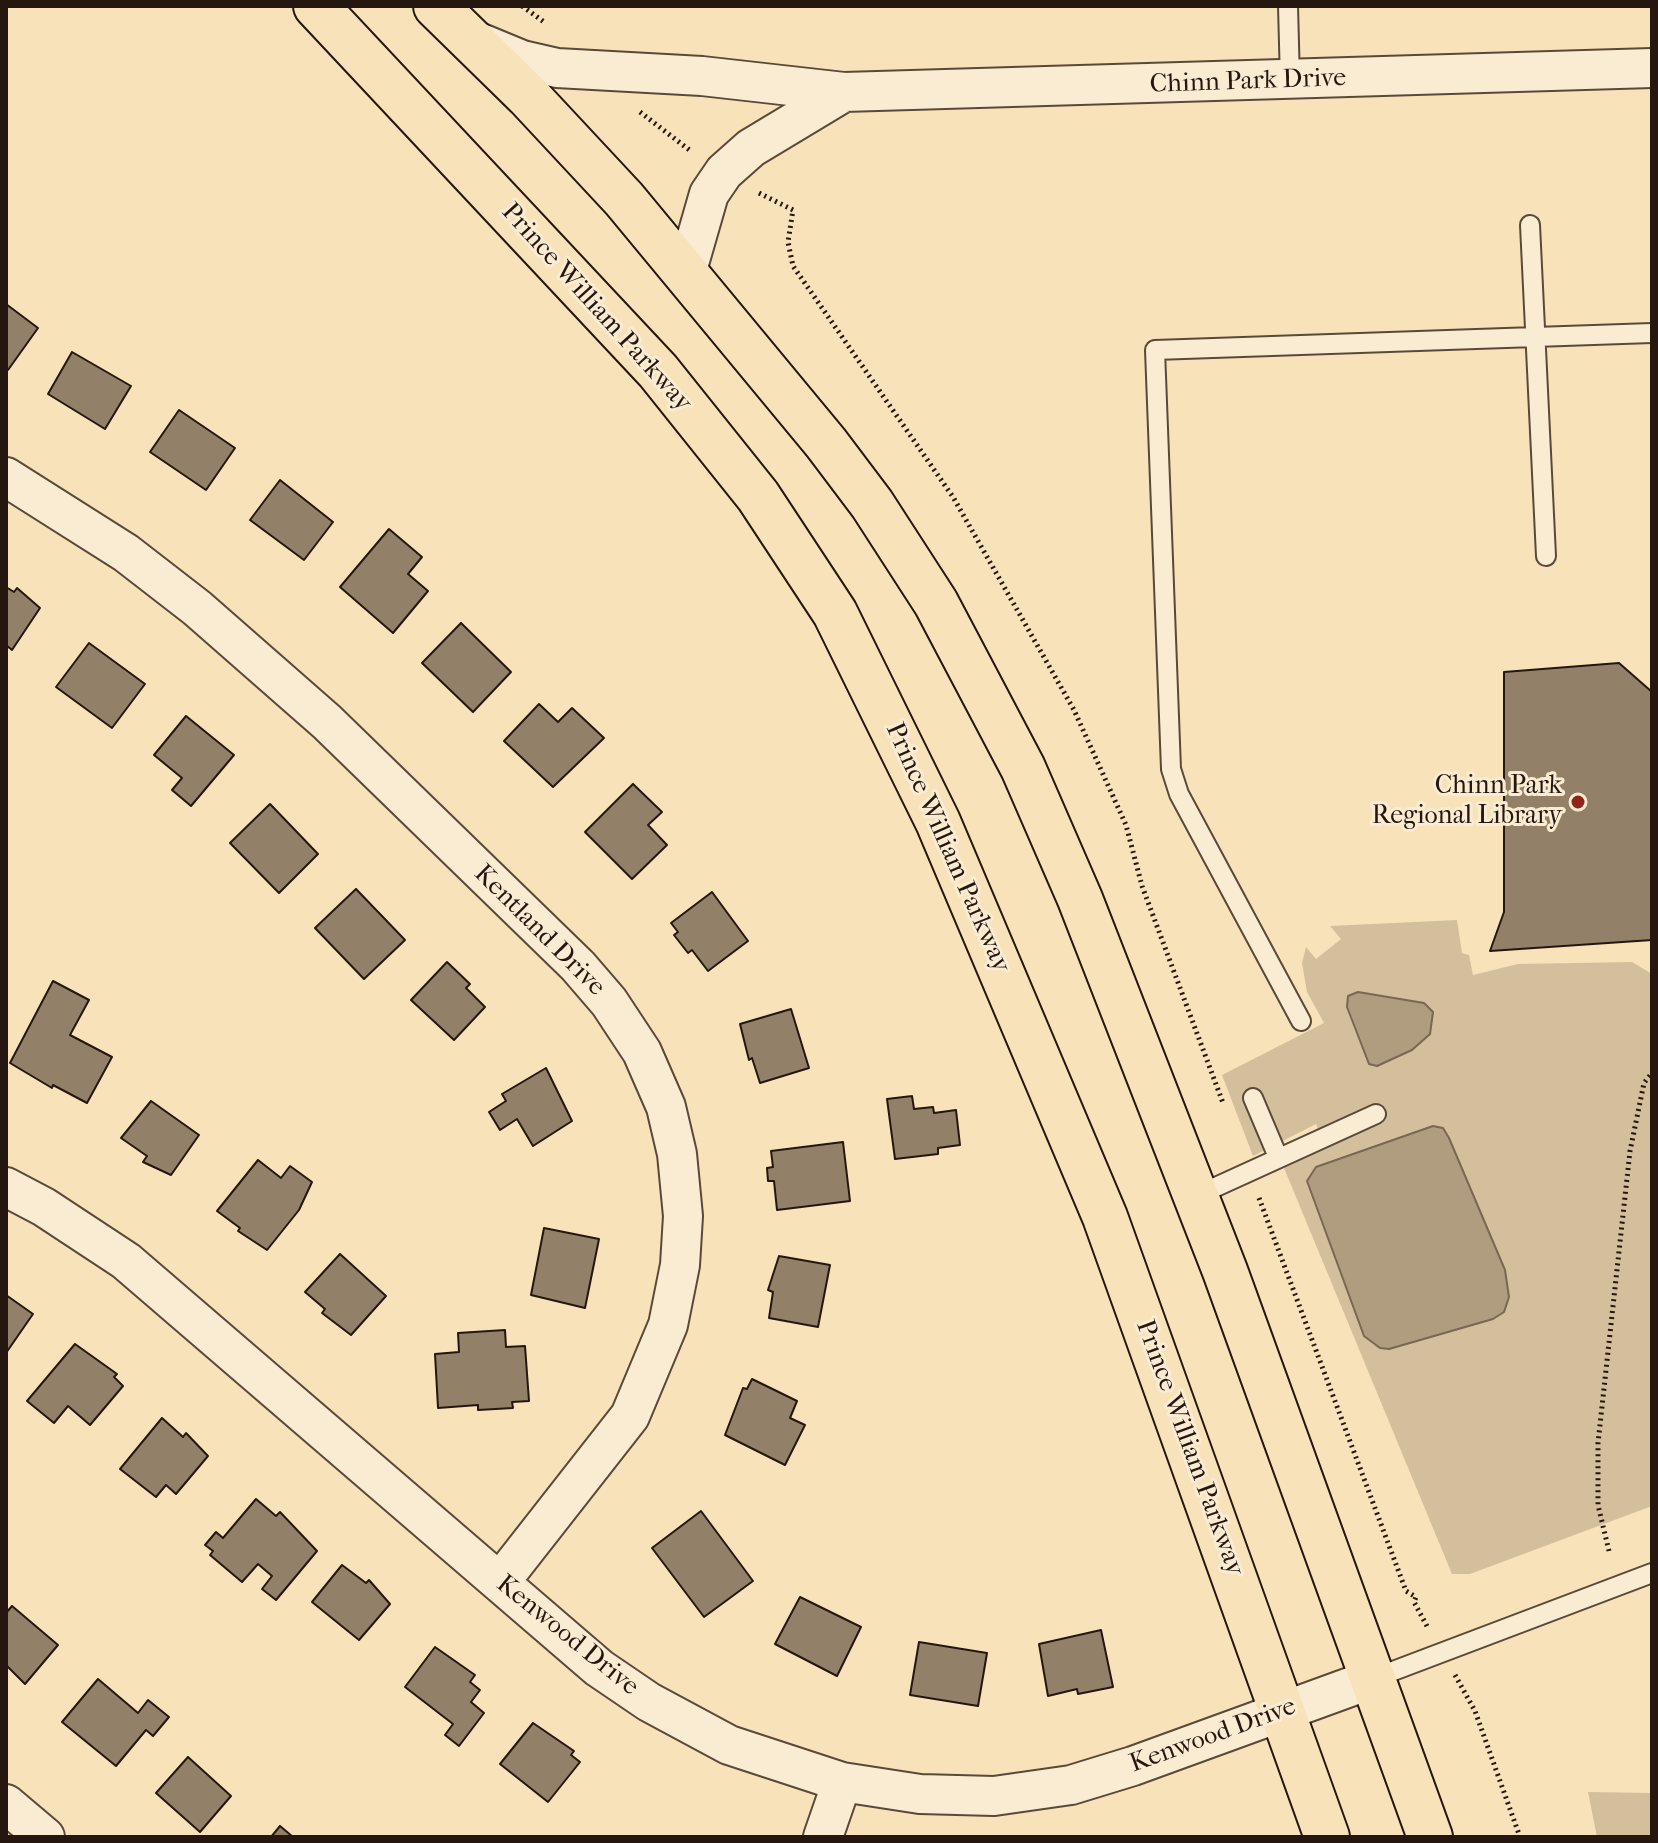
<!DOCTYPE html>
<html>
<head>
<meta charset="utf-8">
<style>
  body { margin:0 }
  #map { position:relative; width:1658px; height:1843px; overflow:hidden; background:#f8e2b9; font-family:"IM FELL French Canon",serif }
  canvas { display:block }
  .frame { position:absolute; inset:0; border:8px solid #251610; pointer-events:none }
</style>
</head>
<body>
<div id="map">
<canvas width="1658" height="1843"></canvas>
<div class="frame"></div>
</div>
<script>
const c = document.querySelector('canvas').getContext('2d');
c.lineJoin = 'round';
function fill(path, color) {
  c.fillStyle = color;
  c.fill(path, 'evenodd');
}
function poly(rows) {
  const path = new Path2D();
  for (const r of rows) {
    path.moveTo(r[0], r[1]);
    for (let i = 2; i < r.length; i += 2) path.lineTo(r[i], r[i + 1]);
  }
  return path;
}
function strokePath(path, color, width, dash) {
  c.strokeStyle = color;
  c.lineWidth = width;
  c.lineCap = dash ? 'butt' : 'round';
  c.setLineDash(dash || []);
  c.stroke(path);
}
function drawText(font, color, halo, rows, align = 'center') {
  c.font = font + ' "IM FELL French Canon",serif';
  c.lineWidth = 6;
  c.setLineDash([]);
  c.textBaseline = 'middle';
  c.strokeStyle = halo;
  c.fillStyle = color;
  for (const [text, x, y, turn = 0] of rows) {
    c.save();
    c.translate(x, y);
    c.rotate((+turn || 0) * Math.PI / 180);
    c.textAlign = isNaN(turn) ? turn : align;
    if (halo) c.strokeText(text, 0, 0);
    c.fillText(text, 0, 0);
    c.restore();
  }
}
fill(poly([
  [1457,920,1462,953,1469,955,1473,975,1518,964,1632,962,1652,974,1652,1506,1470,1574,1452,1574,1284,1168,1325,1149,1316,1124,1253,1156,1222,1075,1324,1023,1307,992,1302,963,1306,947,1316,959,1341,939,1330,926],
  [1588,1792,1652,1793,1652,1837,1597,1837]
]), '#d4bf9c');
const water = poly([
  [1358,992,1424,1003,1433,1012,1430,1034,1412,1050,1377,1066,1369,1064,1347,1007,1348,996,1358,992],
  [1433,1126,1443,1128,1449,1138,1505,1270,1509,1297,1504,1312,1493,1319,1389,1349,1380,1348,1364,1336,1307,1181,1316,1167,1433,1126]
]);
fill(water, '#b09d80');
strokePath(water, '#786753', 2);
const building = poly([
  [6,304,38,328,8,370,6,369,6,304],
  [72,352,131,386,105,429,48,394,72,352],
  [179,410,235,448,206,490,150,452,179,410],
  [280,480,333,522,304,560,250,520,280,480],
  [389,529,422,557,408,574,428,591,393,633,340,587,389,529],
  [6,587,14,592,17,588,40,608,12,650,6,645,6,587],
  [461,623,511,672,473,712,422,663,461,623],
  [89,643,145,684,112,728,56,687,89,643],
  [1619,663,1652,692,1652,940,1490,951,1504,912,1504,672,1619,663],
  [539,704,558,722,572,708,604,738,553,787,504,741,539,704],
  [186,716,234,755,191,806,172,790,182,778,154,755,186,716],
  [633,784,662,812,648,825,667,845,632,879,585,832,633,784],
  [270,804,318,854,279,893,230,843,270,804],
  [356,889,405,940,364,979,315,928,356,889],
  [712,892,748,941,708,971,692,950,688,953,674,935,678,932,671,923,712,892],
  [447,962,470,984,466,988,485,1007,454,1040,411,1000,447,962],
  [53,981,89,1000,70,1035,112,1057,87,1103,53,1085,52,1088,10,1063,53,981],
  [791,1009,809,1068,760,1083,752,1058,749,1060,740,1024,791,1009],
  [546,1068,572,1121,533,1146,517,1119,500,1130,489,1112,506,1101,502,1094,546,1068],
  [912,1096,914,1109,933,1107,934,1113,956,1110,960,1145,938,1148,938,1154,895,1159,887,1099,912,1096],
  [151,1101,199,1135,171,1175,143,1162,147,1156,121,1138,151,1101],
  [843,1142,850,1201,777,1210,774,1181,768,1181,767,1168,773,1167,771,1151,843,1142],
  [258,1160,281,1178,290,1166,312,1182,299,1210,267,1250,238,1231,240,1228,217,1211,258,1160],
  [544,1228,599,1239,585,1308,531,1295,544,1228],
  [340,1254,386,1296,351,1335,322,1313,325,1309,305,1292,340,1254],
  [779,1256,830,1265,818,1327,769,1318,773,1292,768,1290,779,1256],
  [6,1295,33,1314,6,1353,6,1295],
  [505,1330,506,1347,525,1346,529,1401,512,1402,513,1408,478,1410,478,1405,438,1408,435,1354,459,1352,458,1333,505,1330],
  [75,1344,117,1374,114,1377,123,1386,90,1425,68,1406,54,1423,27,1401,75,1344],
  [752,1379,797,1401,790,1418,805,1425,785,1465,725,1435,743,1388,747,1389,752,1379],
  [162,1418,183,1437,186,1433,208,1456,176,1494,166,1485,156,1497,120,1469,162,1418],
  [256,1499,276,1516,280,1512,317,1551,276,1600,262,1589,272,1576,258,1564,242,1582,210,1555,213,1551,205,1545,216,1532,223,1538,256,1499],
  [701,1511,753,1581,704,1617,652,1548,701,1511],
  [342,1565,366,1583,369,1580,390,1604,359,1640,312,1602,342,1565],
  [800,1597,861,1627,837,1676,775,1644,800,1597],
  [12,1606,58,1645,25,1684,6,1665,6,1613,12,1606],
  [1101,1630,1113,1687,1078,1694,1077,1689,1048,1696,1039,1644,1101,1630],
  [919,1642,987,1653,978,1706,910,1695,919,1642],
  [435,1647,475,1675,470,1682,480,1690,471,1702,484,1713,459,1746,445,1735,453,1724,405,1687,435,1647],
  [98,1679,138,1713,148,1700,169,1717,153,1736,146,1730,116,1766,62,1722,98,1679],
  [533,1723,574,1751,571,1755,580,1762,548,1802,500,1764,533,1723],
  [188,1757,231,1796,200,1832,156,1793,188,1757],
  [280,1826,293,1837,271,1837,280,1826]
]);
fill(building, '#938068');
strokePath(building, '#251610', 2);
const service = poly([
  [1288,6,1290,81],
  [1530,225,1546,556],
  [1301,1021,1179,794,1171,769,1155,350,1652,333],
  [1253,1098,1278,1157],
  [1196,1196,1376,1114],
  [1372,1679,1652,1573]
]);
const minor = poly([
  [476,41,522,60,557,68,702,76,844,92,1652,68],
  [686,274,709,194,724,172,751,148,844,92],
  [6,477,126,553,197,608,327,722,578,966,609,1002,642,1052,666,1107,677,1154,683,1216,680,1265,668,1325,630,1416,500,1582],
  [6,1187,44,1207,126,1261,599,1668,649,1702,729,1745,842,1782,920,1794,994,1796,1071,1785,1133,1766,1372,1679],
  [6,1804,45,1837],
  [823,1837,842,1782]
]);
const trunk = poly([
  [316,6,658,371,758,496,835,613,938,822,1105,1217,1327,1837],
  [436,6,528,96,624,199,826,443,872,504,936,603,1023,768,1080,899,1225,1271,1430,1837]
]);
strokePath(service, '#5a493a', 22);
strokePath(minor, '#5a493a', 42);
strokePath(trunk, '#251610', 48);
strokePath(poly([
  [522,6,544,22],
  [640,112,692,152],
  [759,193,793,210,788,242,793,266,953,497,1074,710,1126,825,1142,886,1223,1103],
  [1259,1198,1406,1591,1416,1597,1414,1602,1428,1628],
  [1609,1551,1598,1505,1598,1443,1630,1151,1644,1083,1652,1073],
  [1455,1675,1475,1711,1520,1837]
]), '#251610', 5, [2, 4]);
strokePath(service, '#faecd2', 18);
strokePath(minor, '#faecd2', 38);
strokePath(trunk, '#f8e2b9', 44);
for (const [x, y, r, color] of [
  [1578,802,8,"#8f2418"]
]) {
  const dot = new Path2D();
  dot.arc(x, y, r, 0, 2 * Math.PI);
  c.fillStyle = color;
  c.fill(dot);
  strokePath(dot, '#faecd2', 3);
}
drawText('26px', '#251610', '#faecd2', [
  ["Chinn Park Drive",1248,82,-2],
  ["Prince William Parkway",596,308,48],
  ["Prince William Parkway",947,848,66],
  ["Kentland Drive",539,931,45],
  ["Prince William Parkway",1189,1448,70],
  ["Kenwood Drive",567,1636,39],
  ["Kenwood Drive",1213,1736,-20]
]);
drawText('26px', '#251610', '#faecd2', [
  ["Chinn Park",1562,787],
  ["Regional Library",1562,817]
], 'right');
</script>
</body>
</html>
